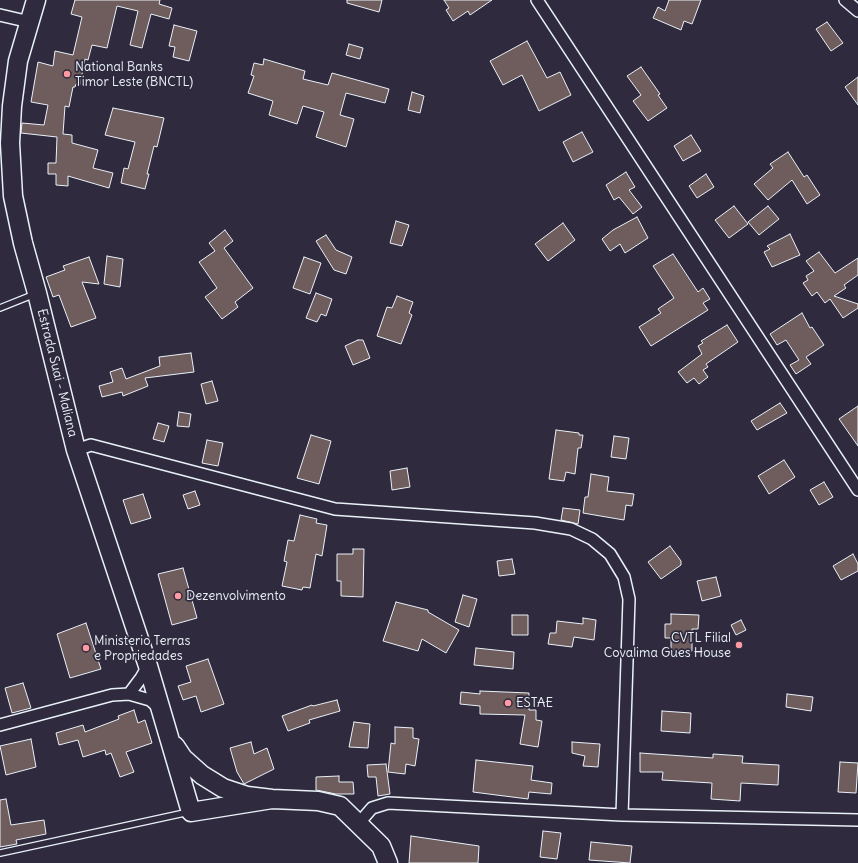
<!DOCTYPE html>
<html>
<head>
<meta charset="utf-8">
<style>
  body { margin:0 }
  canvas { display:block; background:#2f2a3d }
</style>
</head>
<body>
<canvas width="858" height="863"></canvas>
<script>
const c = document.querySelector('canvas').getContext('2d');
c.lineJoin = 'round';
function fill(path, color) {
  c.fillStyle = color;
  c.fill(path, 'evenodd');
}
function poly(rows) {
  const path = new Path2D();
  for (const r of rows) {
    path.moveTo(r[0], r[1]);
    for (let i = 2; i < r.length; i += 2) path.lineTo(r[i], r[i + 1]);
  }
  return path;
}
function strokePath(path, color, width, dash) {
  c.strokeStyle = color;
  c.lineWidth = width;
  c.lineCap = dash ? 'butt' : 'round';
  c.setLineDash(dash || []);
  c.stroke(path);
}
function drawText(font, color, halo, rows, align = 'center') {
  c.font = font + ' Delius,sans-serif';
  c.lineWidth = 3.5;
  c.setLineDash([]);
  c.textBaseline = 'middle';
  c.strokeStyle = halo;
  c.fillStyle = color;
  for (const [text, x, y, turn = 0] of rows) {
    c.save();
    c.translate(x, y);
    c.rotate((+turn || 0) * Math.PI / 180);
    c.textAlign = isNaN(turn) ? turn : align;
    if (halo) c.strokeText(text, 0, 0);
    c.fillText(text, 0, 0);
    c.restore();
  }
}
const building = poly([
  [75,0,160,0,159,4,172,8,169,19,151,14,142,48,130,45,138,11,117,6,107,48,92,45,88,60,85,59,80,85,76,84,75,87,73,87,69,107,65,106,63,134,72,135,72,143,98,150,93,168,113,173,109,188,68,176,68,186,56,185,56,174,48,174,48,163,56,163,57,137,21,133,22,123,44,125,48,105,31,102,38,62,53,66,55,51,73,55,82,17,71,14,75,0],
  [347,0,382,0,379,12,347,3,347,0],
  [444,0,492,0,470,15,468,11,453,21,446,10,449,8,444,0],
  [669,0,701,0,692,24,684,21,681,30,653,18,658,7,665,11,669,0],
  [827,22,843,43,831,51,816,29,827,22],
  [174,25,197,31,189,61,173,57,175,47,169,46,174,25],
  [527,41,547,78,560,72,571,95,539,111,522,75,503,85,490,61,527,41],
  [349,44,363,48,360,59,346,55,349,44],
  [264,59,305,71,303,79,328,85,332,73,389,89,385,103,346,93,340,115,354,119,346,147,316,137,324,112,303,106,297,124,269,115,273,101,248,93,254,76,251,75,254,63,263,65,264,59],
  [641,67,660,94,658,95,667,108,648,121,633,101,641,95,627,76,641,67],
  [858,77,858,105,845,87,858,77],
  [412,92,424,96,420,113,408,110,412,92],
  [113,108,164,118,157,147,154,146,147,174,149,174,145,189,121,183,124,168,128,169,135,142,105,135,113,108],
  [582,132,593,152,573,162,563,142,582,132],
  [691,135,701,151,683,161,674,146,691,135],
  [788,152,804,177,807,175,820,195,807,204,792,180,768,200,754,184,773,168,770,164,788,152],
  [626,172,635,187,629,190,642,207,633,214,619,197,614,200,606,185,626,172],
  [706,174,714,187,697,198,689,186,706,174],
  [734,206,748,224,729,238,715,220,734,206],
  [768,206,779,219,759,235,748,222,768,206],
  [637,217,648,238,625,253,620,244,610,251,602,239,613,230,637,217],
  [396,221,409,225,402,246,390,243,396,221],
  [563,223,575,240,548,261,535,244,563,223],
  [225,230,233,241,224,248,253,288,235,302,238,307,222,319,205,297,217,288,199,262,215,251,209,243,225,230],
  [790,234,800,255,772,267,764,252,770,249,767,246,790,234],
  [326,235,336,250,352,257,346,274,334,270,316,241,326,235],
  [819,252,835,273,858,258,858,275,844,285,846,288,834,296,858,304,858,308,843,318,830,299,825,303,817,292,812,296,803,283,808,280,806,276,814,271,806,261,819,252],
  [673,254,698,292,703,288,710,299,703,303,708,310,651,346,639,327,661,313,658,309,674,298,653,266,673,254],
  [107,256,123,259,120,287,104,284,107,256],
  [89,257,99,284,82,282,96,318,71,327,59,295,53,297,46,277,65,270,63,266,89,257],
  [304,257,321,263,310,294,293,288,304,257],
  [316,293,332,299,326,316,321,314,317,322,306,318,316,293],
  [397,296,413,302,409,313,412,315,401,344,377,336,387,307,392,308,397,296],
  [802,313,810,328,812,327,824,345,806,357,811,364,796,374,790,365,799,360,786,340,777,345,770,334,802,313],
  [727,325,738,342,706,364,708,367,703,370,708,377,699,384,694,378,687,383,678,372,702,354,698,346,703,343,701,341,727,325],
  [358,340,363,340,370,358,353,365,345,346,358,340],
  [191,353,194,372,145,378,148,386,123,396,122,392,102,397,99,386,113,382,110,372,122,368,126,379,160,366,159,357,191,353],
  [212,381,218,401,206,404,201,384,212,381],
  [780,403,787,413,757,430,751,421,780,403],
  [858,406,858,446,839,419,858,406],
  [179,412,191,414,189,427,177,426,179,412],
  [158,423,169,426,164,442,153,439,158,423],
  [556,430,579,433,579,435,583,435,581,448,578,448,575,474,566,472,564,481,549,479,556,430],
  [311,435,331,441,319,484,297,478,311,435],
  [614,436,629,438,626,459,611,457,614,436],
  [207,440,223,443,218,466,202,463,207,440],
  [784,460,795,477,769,494,758,476,784,460],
  [407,468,410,487,392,490,390,471,407,468],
  [591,474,609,477,607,491,634,494,632,506,626,505,624,520,583,513,585,497,588,497,591,474],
  [824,482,833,497,819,505,810,490,824,482],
  [195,491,200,505,188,509,183,495,195,491],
  [143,494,151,518,131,524,123,500,143,494],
  [563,508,580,510,578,524,561,520,563,508],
  [300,515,317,519,316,523,327,525,322,556,316,554,310,588,303,587,302,590,282,586,287,562,284,561,288,540,294,541,300,515],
  [670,546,681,561,681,565,661,579,648,562,670,546],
  [353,549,364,549,363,597,341,596,341,581,337,581,337,554,353,554,353,549],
  [853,554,858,564,858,571,841,580,833,566,853,554],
  [512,559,515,574,499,576,497,561,512,559],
  [183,568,197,618,172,625,158,574,183,568],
  [716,577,721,596,702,601,697,581,716,577],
  [463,595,477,599,469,627,455,622,463,595],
  [396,602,428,610,428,612,459,630,446,653,422,639,418,651,383,641,396,602],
  [671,614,699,615,698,629,692,629,692,651,671,650,671,638,665,638,665,624,671,624,671,614],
  [512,615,528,615,528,635,512,635,512,615],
  [583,618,596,620,594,640,574,637,572,647,548,644,550,633,556,633,557,621,583,624,583,618],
  [741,620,746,630,736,635,731,625,741,620],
  [86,623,101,669,70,678,57,634,86,623],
  [476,648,514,652,513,669,474,665,476,648],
  [208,659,224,704,201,712,196,696,183,700,178,686,191,682,186,666,208,659],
  [23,683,31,708,12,713,5,688,23,683],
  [480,691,529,693,529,710,536,710,536,720,542,721,538,747,520,744,525,715,480,714,480,706,460,704,461,692,480,694,480,691],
  [787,694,813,697,811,711,786,707,787,694],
  [337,700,340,711,309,720,310,723,288,731,282,716,312,705,313,706,337,700],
  [134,710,138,723,145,720,152,743,126,752,134,772,120,777,111,753,106,755,105,750,83,757,78,740,59,745,56,733,83,725,85,732,119,719,118,716,134,710],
  [662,711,691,713,690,733,661,731,662,711],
  [354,722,370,724,368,748,349,747,354,722],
  [395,727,413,728,413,738,419,739,415,766,406,764,405,774,388,772,391,743,395,744,395,727],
  [31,739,36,767,6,775,0,746,31,739],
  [251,742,254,754,267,748,274,769,244,784,237,772,230,748,251,742],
  [572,742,600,744,598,767,583,766,585,756,572,753,572,742],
  [640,753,713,758,713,754,743,756,742,763,779,765,778,785,741,783,740,801,711,799,712,783,662,780,663,772,640,772,640,753],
  [476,760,533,766,531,780,552,783,551,794,529,792,528,799,473,792,476,760],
  [840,762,858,763,856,793,838,792,840,762],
  [386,764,390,794,378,796,376,777,368,777,367,765,386,764],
  [339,776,339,782,353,782,354,794,336,794,316,790,316,777,339,776],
  [6,799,11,825,44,820,46,834,16,840,17,844,0,847,0,800,6,799],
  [543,831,561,833,557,859,540,857,543,831],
  [411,836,479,846,478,863,409,863,411,836],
  [591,842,632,846,630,863,589,860,591,842]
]);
fill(building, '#6f5c5c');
strokePath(building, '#e8f1f8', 1);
const service = poly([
  [0,308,35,294],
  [0,853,189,812]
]);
const minor = poly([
  [537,0,858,490],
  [845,0,858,11],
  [0,15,30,22],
  [76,450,91,445,335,509,535,523,571,529,592,539,610,554,624,577,629,599,622,815],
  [129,694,141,678,148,666],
  [0,725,112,695,129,694,150,700,159,708],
  [359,823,372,808,388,803,622,815,858,820]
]);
const primary = poly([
  [36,0,18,61,12,106,10,143,13,196,23,243,37,293,76,450,148,666,191,812,272,799],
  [175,746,183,758,202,775,223,788,247,796,272,799,318,801,340,806,381,846,388,863]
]);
strokePath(service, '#e8f1f8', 8);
strokePath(minor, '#e8f1f8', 14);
strokePath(primary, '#e8f1f8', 21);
strokePath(service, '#2f2a3d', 5.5);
strokePath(minor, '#2f2a3d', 11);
strokePath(primary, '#2f2a3d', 18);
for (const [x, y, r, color] of [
  [67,74,4,"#ff9aa2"],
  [178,596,4,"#ff9aa2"],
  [739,645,4,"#ff9aa2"],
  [86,648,4,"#ff9aa2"],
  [508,703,4,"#ff9aa2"]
]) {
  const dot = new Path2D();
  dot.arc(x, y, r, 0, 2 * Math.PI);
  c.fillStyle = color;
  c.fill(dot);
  strokePath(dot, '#2f2a3d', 1.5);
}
drawText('13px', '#e8f1f8', '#2f2a3d', [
  ["National Banks",75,67],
  ["Timor Leste (BNCTL)",75,82],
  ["Dezenvolvimento",186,596],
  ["CVTL Filial",731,638,"right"],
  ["Covalima Gues House",731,653,"right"],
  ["Ministerio Terras",94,641],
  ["e Propriedades",94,656],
  ["ESTAE",516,703]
], 'left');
drawText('13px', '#e8f1f8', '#2f2a3d', [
  ["Estrada Suai - Maliana",57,373,76]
]);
</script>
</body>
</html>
